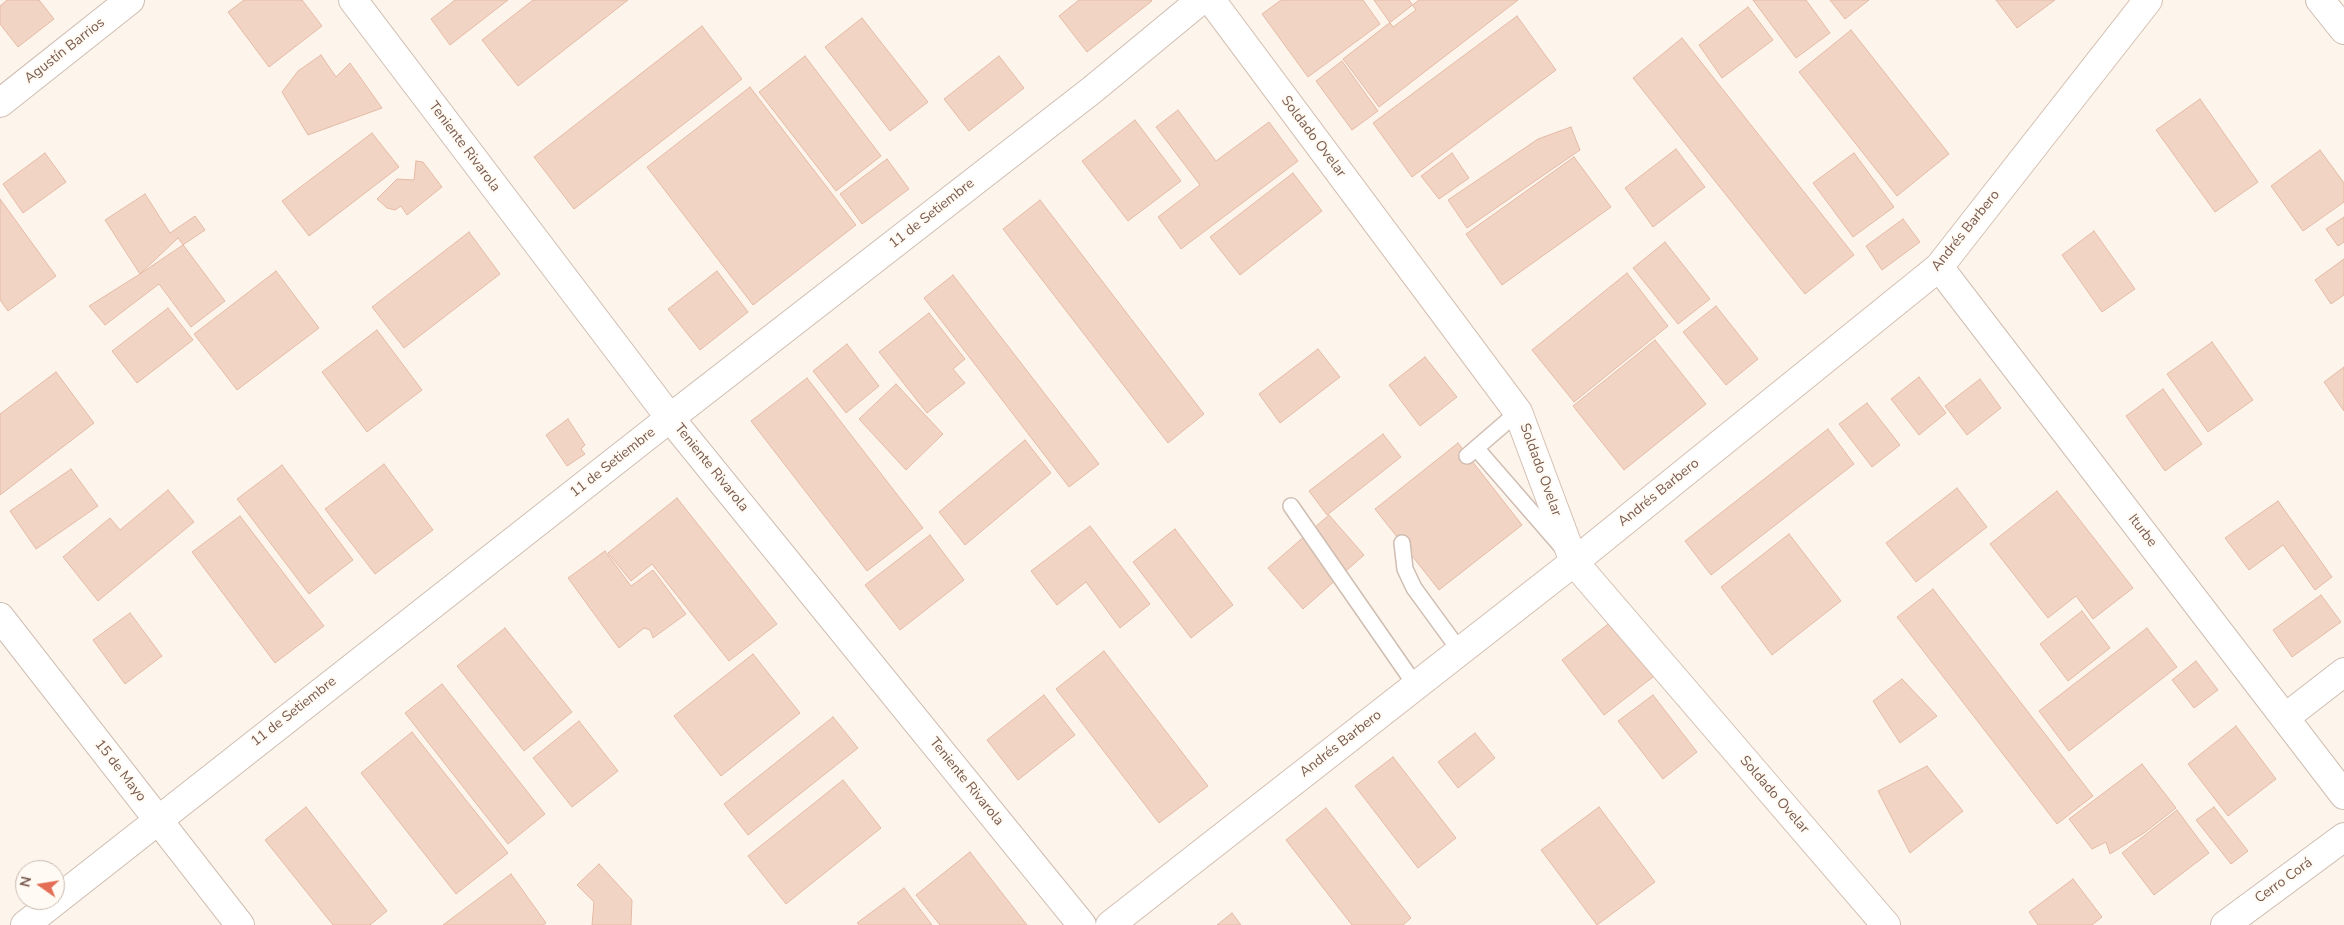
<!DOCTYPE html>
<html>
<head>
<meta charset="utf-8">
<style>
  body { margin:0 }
  #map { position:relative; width:2344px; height:925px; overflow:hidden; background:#fdf5ec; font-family:"Nunito Sans",sans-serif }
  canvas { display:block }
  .north { position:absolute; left:15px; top:860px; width:50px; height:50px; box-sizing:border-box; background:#fffaf3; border:1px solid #c9bab1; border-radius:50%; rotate:283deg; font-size:14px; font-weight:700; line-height:20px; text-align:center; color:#795b4e }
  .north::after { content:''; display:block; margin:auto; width:18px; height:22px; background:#e36e55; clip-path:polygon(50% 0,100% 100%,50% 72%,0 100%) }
</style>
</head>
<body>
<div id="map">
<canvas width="2344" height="925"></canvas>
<div class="north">N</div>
</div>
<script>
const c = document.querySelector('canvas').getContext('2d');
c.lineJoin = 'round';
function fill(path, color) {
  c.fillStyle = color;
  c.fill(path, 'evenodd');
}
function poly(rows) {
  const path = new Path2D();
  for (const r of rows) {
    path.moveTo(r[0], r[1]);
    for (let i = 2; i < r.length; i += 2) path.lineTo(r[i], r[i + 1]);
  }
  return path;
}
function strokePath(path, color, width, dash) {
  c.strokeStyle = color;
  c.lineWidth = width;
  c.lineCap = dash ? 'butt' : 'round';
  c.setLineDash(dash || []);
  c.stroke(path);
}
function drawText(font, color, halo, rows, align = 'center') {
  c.font = font + ' "Nunito Sans",sans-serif';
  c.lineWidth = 4;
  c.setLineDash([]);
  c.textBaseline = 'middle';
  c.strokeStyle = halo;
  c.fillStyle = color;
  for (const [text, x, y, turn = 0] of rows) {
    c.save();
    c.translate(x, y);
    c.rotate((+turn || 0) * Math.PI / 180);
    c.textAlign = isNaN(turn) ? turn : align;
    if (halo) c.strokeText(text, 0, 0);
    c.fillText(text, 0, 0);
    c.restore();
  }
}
const building = poly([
  [7,0,39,0,54,19,18,47,0,24,0,6,7,0],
  [244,0,302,0,322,26,269,67,228,12,244,0],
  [455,0,508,0,450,45,431,19,455,0],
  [533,0,628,0,518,86,482,40,533,0],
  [1079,0,1151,0,1152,1,1087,52,1059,16,1079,0],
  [1281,0,1363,0,1380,24,1308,77,1262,14,1281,0],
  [1374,0,1409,0,1416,10,1393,27,1374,0],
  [1419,0,1518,0,1379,107,1343,59,1419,0],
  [1753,0,1806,0,1830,33,1796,58,1753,0],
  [1830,0,1869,0,1845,19,1830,0],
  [1996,0,2055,0,2017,28,1996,0],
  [1748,7,1773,40,1722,78,1699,45,1748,7],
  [1517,16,1556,70,1412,177,1373,123,1517,16],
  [862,18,928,102,890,131,825,47,862,18],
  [702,26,742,79,574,209,534,157,702,26],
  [1851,30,1949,154,1897,196,1799,72,1851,30],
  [1682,38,1854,255,1805,294,1633,78,1682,38],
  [321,55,336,77,350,63,382,108,308,135,282,92,298,71,321,55],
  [805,56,881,156,836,191,759,92,805,56],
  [999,56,1024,88,969,131,944,99,999,56],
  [1342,61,1378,111,1352,130,1316,81,1342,61],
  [750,87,856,225,753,305,647,167,750,87],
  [2200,99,2258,182,2215,212,2156,130,2200,99],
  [1178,110,1216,161,1269,122,1298,161,1181,249,1158,217,1200,185,1156,127,1178,110],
  [1135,120,1181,181,1128,221,1082,161,1135,120],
  [1571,127,1580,150,1467,228,1448,200,1538,139,1571,127],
  [372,133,399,167,309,236,282,201,372,133],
  [1676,149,1705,187,1653,227,1625,188,1676,149],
  [2320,150,2344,183,2344,202,2303,231,2271,186,2320,150],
  [45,153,66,182,23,213,3,184,45,153],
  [1452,153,1469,178,1439,199,1421,176,1452,153],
  [1854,153,1894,207,1853,237,1813,183,1854,153],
  [1574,157,1611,207,1502,285,1466,234,1574,157],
  [887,159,909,189,862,224,840,194,887,159],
  [416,161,423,162,442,187,407,215,401,206,395,210,387,208,377,199,397,179,414,180,416,161],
  [1293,173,1322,211,1240,275,1210,237,1293,173],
  [145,194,170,233,195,216,205,230,140,274,105,220,145,194],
  [0,199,56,276,8,311,0,300,0,199],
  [1040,200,1204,414,1168,443,1003,229,1040,200],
  [2344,217,2344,242,2338,246,2326,229,2344,217],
  [1903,219,1920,242,1882,270,1866,246,1903,219],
  [2094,231,2135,289,2102,312,2062,255,2094,231],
  [469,232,500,274,404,348,372,307,469,232],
  [178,238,225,301,191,327,159,284,105,325,89,306,140,274,178,238],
  [1665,242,1710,299,1678,324,1633,268,1665,242],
  [2344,259,2344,295,2331,304,2315,280,2344,259],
  [276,271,319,328,237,390,194,334,276,271],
  [717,271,748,312,700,350,668,309,717,271],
  [1627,273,1668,326,1574,402,1532,350,1627,273],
  [953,275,1099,464,1069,487,924,298,953,275],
  [1716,306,1758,359,1726,385,1683,332,1716,306],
  [168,308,193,340,137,383,112,351,168,308],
  [929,313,965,359,953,369,965,383,927,413,879,352,929,313],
  [377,330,422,390,367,432,322,372,377,330],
  [1655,340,1706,404,1624,470,1573,406,1655,340],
  [2212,342,2253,400,2208,432,2167,374,2212,342],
  [847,344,879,386,846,413,813,371,847,344],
  [1318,349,1340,377,1280,423,1259,394,1318,349],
  [1425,357,1457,397,1420,426,1389,385,1425,357],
  [2344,367,2344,411,2324,382,2344,367],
  [56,372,94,423,0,495,0,414,56,372],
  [1919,377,1946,413,1919,435,1891,399,1919,377],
  [807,378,923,528,867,571,751,421,807,378],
  [1980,379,2001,408,1967,435,1945,406,1980,379],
  [896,384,943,434,906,470,859,419,896,384],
  [2163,389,2202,444,2165,471,2126,416,2163,389],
  [1867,403,1900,445,1872,467,1839,424,1867,403],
  [568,419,585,445,581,449,585,454,567,466,546,435,568,419],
  [1828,429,1854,464,1711,575,1685,541,1828,429],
  [1383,434,1401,457,1327,515,1309,491,1383,434],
  [1025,440,1051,473,965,545,939,512,1025,440],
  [1458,443,1522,525,1439,590,1375,509,1458,443],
  [384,464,433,530,375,574,325,509,384,464],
  [282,465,353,560,309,594,237,499,282,465],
  [71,469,98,506,36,549,10,511,71,469],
  [1957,488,1987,527,1916,582,1886,543,1957,488],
  [168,490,194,522,98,601,63,557,110,518,120,530,168,490],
  [2057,491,2133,588,2093,619,2076,596,2048,618,1990,544,2057,491],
  [677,498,777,624,729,661,652,564,631,581,608,553,677,498],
  [2278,501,2332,577,2315,590,2283,545,2249,570,2225,538,2278,501],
  [1329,515,1364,555,1303,609,1268,568,1329,515],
  [240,516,324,626,275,663,192,552,240,516],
  [1090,526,1150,604,1120,628,1086,582,1057,605,1031,571,1090,526],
  [1175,529,1233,605,1191,638,1133,562,1175,529],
  [1789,534,1841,601,1772,655,1721,587,1789,534],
  [930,535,964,580,900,630,865,585,930,535],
  [605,551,631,586,653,570,686,614,653,638,650,630,644,628,619,648,568,578,605,551],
  [1933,589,2093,796,2057,824,1897,617,1933,589],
  [2321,595,2341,622,2292,657,2273,630,2321,595],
  [1629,608,1671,663,1604,715,1562,660,1629,608],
  [2082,611,2110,648,2068,681,2040,644,2082,611],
  [130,613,162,656,125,684,93,640,130,613],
  [505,628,572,712,524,751,457,666,505,628],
  [2147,628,2177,667,2069,751,2039,711,2147,628],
  [1104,651,1208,786,1159,823,1056,689,1104,651],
  [753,654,800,713,721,776,674,716,753,654],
  [2196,661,2218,690,2194,708,2172,680,2196,661],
  [1902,679,1937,716,1900,743,1873,701,1902,679],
  [442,684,545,814,508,844,405,713,442,684],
  [1044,695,1075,735,1018,780,987,740,1044,695],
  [1653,695,1697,752,1663,779,1618,721,1653,695],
  [833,717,858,748,748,835,724,804,833,717],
  [579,721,618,771,572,807,533,758,579,721],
  [2236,726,2276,779,2228,816,2188,764,2236,726],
  [412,732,508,853,456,894,361,773,412,732],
  [1475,733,1495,758,1458,788,1438,762,1475,733],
  [1393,757,1456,838,1418,868,1355,786,1393,757],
  [2142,764,2176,808,2144,833,2110,854,2106,842,2092,849,2069,819,2142,764],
  [1927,766,1963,811,1910,853,1878,791,1927,766],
  [843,780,881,828,786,904,748,856,843,780],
  [306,807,387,911,370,925,333,925,265,840,306,807],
  [1599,807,1655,882,1597,925,1541,850,1599,807],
  [2214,807,2248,851,2231,864,2196,820,2214,807],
  [1326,808,1411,918,1403,925,1352,925,1286,840,1326,808],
  [2177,810,2209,853,2154,895,2122,853,2177,810],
  [970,852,1027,925,940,925,916,895,970,852],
  [599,864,632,900,631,925,592,925,594,902,577,885,599,864],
  [511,874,546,923,543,925,443,925,511,874],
  [2073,879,2102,917,2092,925,2038,925,2029,912,2073,879],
  [904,888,932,925,859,925,857,923,904,888],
  [1232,913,1241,925,1217,925,1232,913]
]);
fill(building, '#f2d4c4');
strokePath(building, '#e4baa5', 1);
const lane = poly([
  [1476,448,1562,547],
  [1467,456,1518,412],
  [1291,506,1416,686],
  [1402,543,1405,569,1414,588,1460,651]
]);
const street = poly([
  [353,0,670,418,1082,925],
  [2320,0,2344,30],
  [0,103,130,0],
  [1939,267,2344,795],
  [0,617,240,925],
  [2286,717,2344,672],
  [25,925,670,418,1092,90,1201,0],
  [2225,925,2344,837]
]);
const secondary = poly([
  [1211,0,1518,412,1574,562,1886,925],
  [1110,925,1574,562,1939,267,2148,0]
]);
strokePath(lane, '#d0bdb1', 18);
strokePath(street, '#d0bdb1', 30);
strokePath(secondary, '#d5bfb1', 30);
strokePath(lane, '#fff', 15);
strokePath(street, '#fff', 28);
strokePath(secondary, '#fff', 28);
drawText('14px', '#795b4e', '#fffaf3', [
  ["Agustín Barrios",65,51,-38],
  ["Soldado Ovelar",1313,137,53],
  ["Teniente Rivarola",464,147,53],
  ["11 de Setiembre",932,214,-38],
  ["Andrés Barbero",1966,231,-51],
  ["11 de Setiembre",613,463,-38],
  ["Teniente Rivarola",711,468,51],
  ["Soldado Ovelar",1540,470,70],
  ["Andrés Barbero",1659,493,-39],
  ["Iturbe",2142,531,52],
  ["11 de Setiembre",294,712,-38],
  ["Andrés Barbero",1341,744,-38],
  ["15 de Mayo",120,771,52],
  ["Teniente Rivarola",966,782,51],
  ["Soldado Ovelar",1774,795,49],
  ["Cerro Corá",2284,881,-36]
]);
</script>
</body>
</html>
